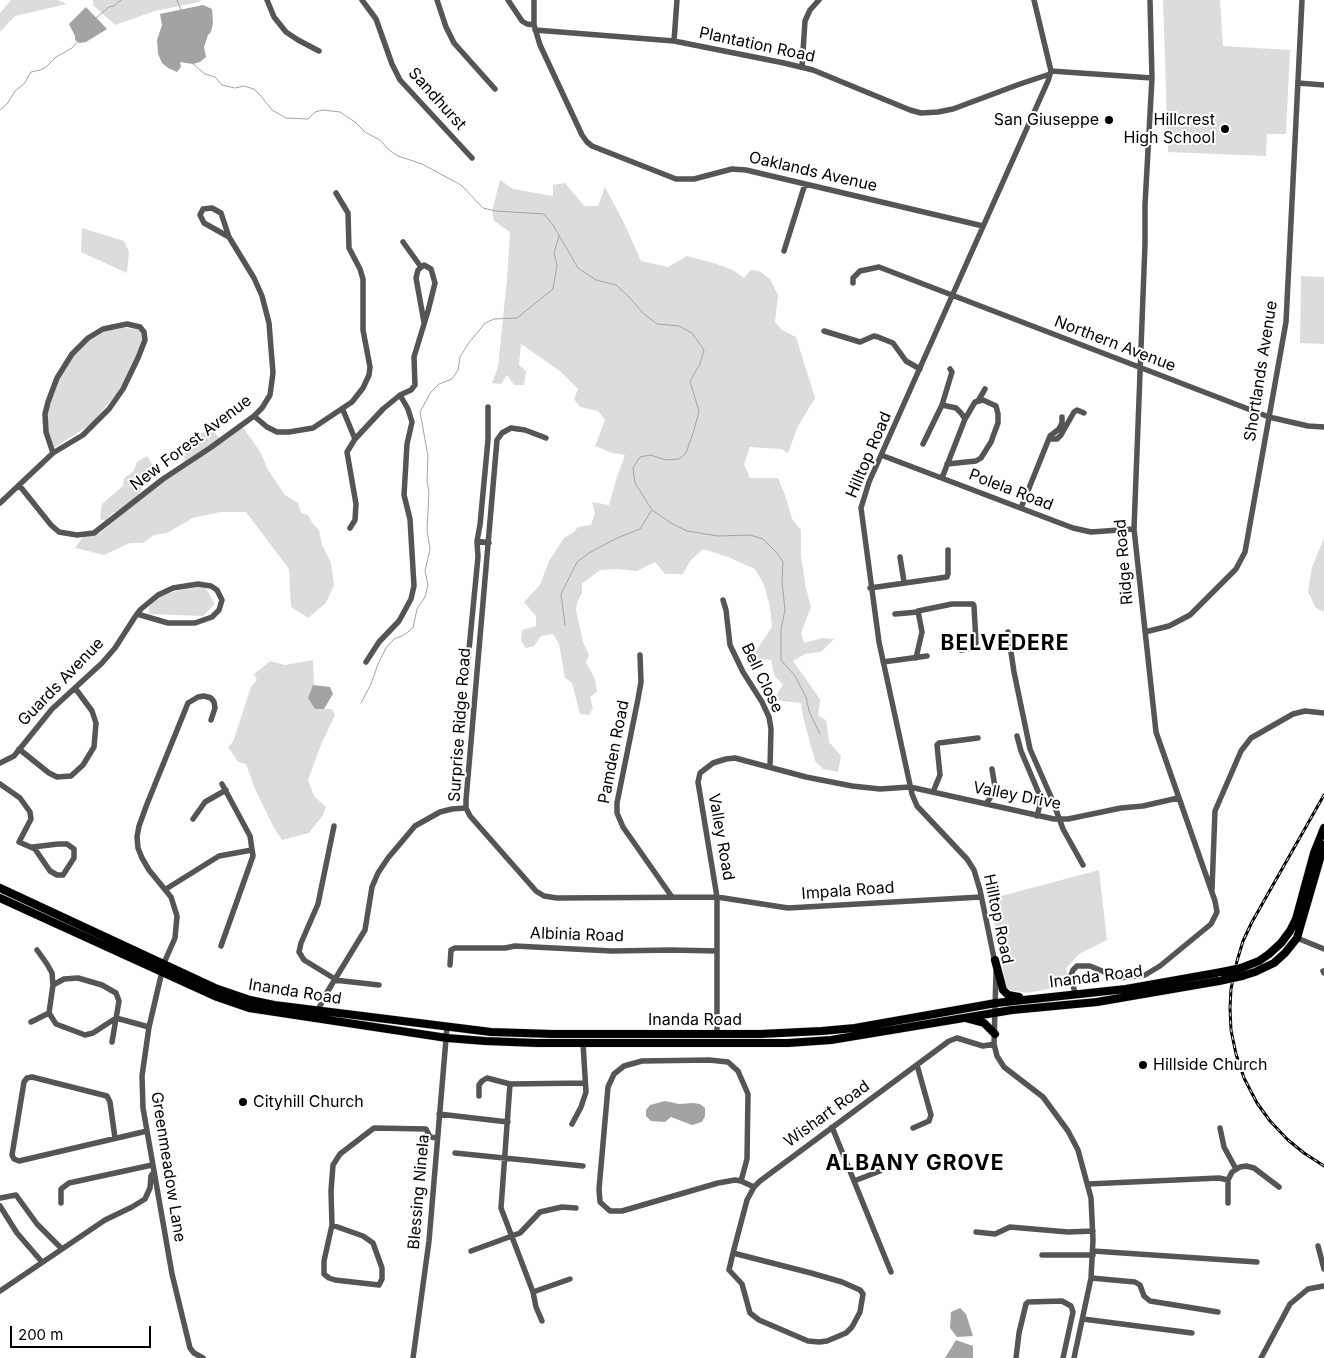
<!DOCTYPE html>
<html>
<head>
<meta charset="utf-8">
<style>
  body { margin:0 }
  #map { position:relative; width:1324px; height:1358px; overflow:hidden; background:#fff; font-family:Inter,sans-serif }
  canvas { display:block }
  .scale { position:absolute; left:10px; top:1326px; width:141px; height:22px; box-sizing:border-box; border:2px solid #000; border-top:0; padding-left:6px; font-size:15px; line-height:18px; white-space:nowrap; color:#000; -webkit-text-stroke:4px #fff; paint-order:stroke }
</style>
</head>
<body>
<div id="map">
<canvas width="1324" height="1358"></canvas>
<div class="scale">200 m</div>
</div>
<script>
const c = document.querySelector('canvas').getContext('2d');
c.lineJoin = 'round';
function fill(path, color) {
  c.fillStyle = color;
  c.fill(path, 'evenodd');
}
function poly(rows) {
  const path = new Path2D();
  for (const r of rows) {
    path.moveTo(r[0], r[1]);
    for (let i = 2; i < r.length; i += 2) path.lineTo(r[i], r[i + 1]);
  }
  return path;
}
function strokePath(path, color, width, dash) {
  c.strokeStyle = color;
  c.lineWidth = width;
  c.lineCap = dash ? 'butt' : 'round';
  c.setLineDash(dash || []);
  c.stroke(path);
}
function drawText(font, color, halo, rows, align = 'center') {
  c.font = font + ' Inter,sans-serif';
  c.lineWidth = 4;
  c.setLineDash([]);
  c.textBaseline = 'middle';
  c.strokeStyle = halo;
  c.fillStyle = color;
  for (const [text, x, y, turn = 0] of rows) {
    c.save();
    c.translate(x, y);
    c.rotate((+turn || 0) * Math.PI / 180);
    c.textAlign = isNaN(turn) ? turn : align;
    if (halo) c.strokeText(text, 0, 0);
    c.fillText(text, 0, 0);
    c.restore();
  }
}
fill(poly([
  [11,0,58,0,67,4,15,16,0,32,0,13],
  [93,0,201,0,199,2,155,11,115,25,93,5],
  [1163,0,1220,0,1223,46,1290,50,1286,134,1267,134,1266,156,1168,152],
  [500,180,513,189,553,196,553,185,565,183,584,206,598,206,605,187,625,225,641,261,668,267,687,256,717,264,733,270,744,278,751,270,759,271,770,279,778,295,775,322,782,330,796,337,815,398,798,426,788,453,781,449,750,447,744,464,750,478,778,478,785,495,792,519,801,530,801,556,806,588,811,607,801,633,804,643,822,638,834,639,821,652,805,654,793,661,820,699,818,716,826,720,829,742,841,756,838,772,823,769,815,761,803,717,801,703,773,700,783,685,774,675,771,660,760,659,754,654,772,627,770,607,764,585,755,569,728,557,703,549,691,560,683,574,665,574,655,562,637,571,616,569,600,570,582,584,582,593,577,603,576,610,583,642,589,655,586,662,595,679,597,692,590,697,593,708,589,715,580,714,572,683,565,678,559,644,553,634,541,636,534,646,526,648,521,641,522,630,536,626,536,616,524,602,540,585,549,561,564,538,574,532,578,527,591,525,595,513,592,502,609,505,617,477,625,455,612,453,595,446,605,420,598,411,580,407,574,399,578,389,560,371,521,344,519,365,526,371,524,385,514,385,507,375,501,384,492,383,498,367,507,279,510,232,494,221,492,211],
  [82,228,124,241,129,252,127,273,81,252],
  [1301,276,1324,277,1324,344,1300,343],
  [123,328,138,329,144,335,133,365,117,393,91,424,54,448,48,431,46,412,55,383,72,354,89,340,105,331],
  [242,426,261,453,268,470,285,495,298,503,301,513,308,515,313,524,319,530,322,545,331,563,334,585,326,603,308,618,291,607,289,569,246,512,220,512,193,518,167,533,154,535,143,543,130,543,104,555,75,548,83,537,100,533,163,479,186,466,181,444,194,435,212,430,222,441],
  [147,456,158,473,145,481,140,493,123,510,112,513,106,521,100,519,102,504,123,486,124,478,133,472,137,462],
  [1324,538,1324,612,1316,608,1308,592,1312,567],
  [204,585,215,604,203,616,149,614,149,608,156,596],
  [313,660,315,709,332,709,335,715,320,747,308,780,314,796,326,807,323,815,309,833,282,840,274,828,255,789,246,764,238,762,228,747,233,742,251,687,257,680,254,674,270,661,285,665],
  [1099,870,1107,940,1079,954,1066,968,1069,986,1059,987,1027,993,1009,990,1006,986,990,899]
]), '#dcdcdc');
fill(poly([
  [203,5,212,9,213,23,211,32,208,35,204,47,206,57,200,62,193,64,180,62,181,67,177,72,168,68,162,63,158,54,157,40,162,25,160,14],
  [86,7,107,29,86,42,79,43,75,40,75,36,69,24],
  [313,685,330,687,333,694,324,709,315,709,308,698],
  [665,1101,679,1104,693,1103,700,1104,705,1108,705,1116,702,1122,692,1125,671,1117,665,1122,651,1121,646,1116,646,1110,650,1105],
  [960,1308,966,1314,973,1336,957,1337,950,1328,951,1312],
  [956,1340,973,1346,973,1358,945,1358]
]), '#a3a3a3');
strokePath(poly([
  [177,0,181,10],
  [96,18,109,7,114,6,121,0],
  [193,64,205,74,215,77,222,85,235,88,244,86,254,89,261,96,272,110,286,118,308,119,315,112,323,110,340,112,355,122,365,132,380,140,389,150,398,156,422,164,461,185,483,208,496,211,544,214,553,225,578,268,596,280,616,285,629,297,643,313,657,324,679,326,692,333,704,350,700,364,690,381,699,411,694,430,686,453,679,459,666,460,650,455,640,457,633,468,635,483,652,510,671,523,687,531,718,536,750,535,763,539,777,553,783,562,782,582,785,610,781,629,781,660,795,676,806,697,809,711,820,734],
  [0,110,7,104,15,91,24,84,31,72,40,70,46,67,56,57,72,48,77,42],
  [565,625,561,594,577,562,589,553,617,538,640,529,651,511],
  [361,703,371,684,378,664,386,648,394,639,404,635,413,628,417,609,425,597,428,585,425,571,430,549,427,530,429,492,427,481,428,456,420,412,431,392,439,384,452,379,458,370,460,357,468,344,485,323,494,319,517,318,553,289,557,265,554,253,559,236]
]), '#a3a3a3', 1);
const major = poly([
  [0,888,215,988,250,1000,274,1005,491,1032,553,1034,760,1034,822,1031,855,1028,996,1003,1126,989,1222,972],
  [0,898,217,997,249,1008,447,1038,485,1041,537,1043,788,1043,831,1040,1012,1010,1097,1002,1219,981],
  [995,960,1003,990,1008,995,1019,997],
  [1241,968,1259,961,1269,954,1281,943,1290,931,1296,919,1314,853,1324,828],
  [1242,976,1255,972,1274,963,1285,953,1297,938,1324,845],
  [969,1019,984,1023,995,1034]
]);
strokePath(major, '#dbdbdb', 9);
strokePath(poly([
  [267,0,274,17,286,32,298,40,319,51],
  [362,0,376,19,392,64,400,80,472,158],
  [437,0,446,27,454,43,495,89],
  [508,0,522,21,527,24,534,25],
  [534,0,534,25,540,45,582,135,587,142,592,146,676,179,694,179,732,169,746,170,983,226],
  [535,30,674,41,784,63,813,70,910,110,921,113,938,112,953,109,1020,84,1050,74],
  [674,41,677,0],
  [802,67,805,21,810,10,819,0],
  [1051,71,1152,78],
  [1298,83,1324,85],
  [403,242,421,267],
  [784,251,805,184],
  [853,283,853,278,860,271,879,267,1269,417,1308,426,1324,427],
  [824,331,860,342,874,336,878,337,893,343,906,361,920,369],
  [978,401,985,389],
  [942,405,952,372,950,369],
  [343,410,355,439,347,452,356,504,355,520,350,528],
  [254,416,267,427,277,432,289,432,313,428,352,402,363,388,369,375,370,367,363,330,363,279,360,269,349,248,348,213,336,193],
  [546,438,525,430,511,428,502,433,497,440,466,800,466,808,470,816,536,891,544,896,557,898,717,897,788,908,981,897],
  [355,439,383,409,400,395,411,390,415,385,414,357,428,311,435,283,431,269,424,265,418,270,416,278,424,322],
  [1049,439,1057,439,1061,435,1074,412,1077,410,1084,413],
  [923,444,942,405,956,408,961,413,965,419,942,478],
  [881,455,1073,528,1091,532,1134,529],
  [947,464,976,461,981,458,991,442,998,423,998,414,996,406,983,400,975,402,965,419],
  [19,485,51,525,59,532,77,535,94,533,163,479,210,448,254,416,262,408,270,395,273,373,269,323,262,296,254,278,229,237,221,213,212,208,203,209,200,215,204,223,229,237],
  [0,503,53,453,83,435,109,409,123,389,138,358,145,340,144,332,140,327,127,324,103,329,88,338,72,354,57,378,48,402,45,414,46,432,53,453],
  [1021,508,1050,436,1059,429,1062,423,1062,417],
  [477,541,480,525,488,440,488,407],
  [900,557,904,582],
  [870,588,947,577,948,574,948,550],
  [723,600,726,610,730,645,743,672,762,702,769,717,771,729,770,767],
  [895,614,918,612],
  [1008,632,1014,672,1030,749,1052,799,1063,829,1083,865],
  [1145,632,1169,626,1190,615,1236,569,1245,552,1286,322,1302,0],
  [640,655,641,682,638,699,617,803,617,813,623,827,672,897],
  [916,658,922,632,918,611,952,604,973,604,974,606,976,643,973,648,961,650],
  [366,662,379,642,399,621,411,599,414,586,410,519,404,495,407,444,412,422,408,409,400,395],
  [883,662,927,656],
  [467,670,478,557,477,541,489,543],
  [1017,736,1021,751,1040,796,1040,805,1037,816],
  [19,749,49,773,57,777,71,776,83,765,94,747,96,723,92,711,75,688],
  [0,763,14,756,52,709,102,663,115,648,133,620,137,614,141,609,158,595,173,588,198,584,211,586,217,590,222,600,219,610,212,617,195,623,168,623,137,614],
  [0,784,20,798,30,812,31,819,19,842,35,849,50,871,57,875,63,875,74,858,74,849,67,844,58,844,33,847],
  [933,792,940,775,937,745,939,743,978,738],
  [986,804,993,794,995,787,992,769],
  [193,819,205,802,226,790],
  [334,826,318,904,301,943,299,952,304,960,335,979],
  [166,889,219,856,252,850],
  [1212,889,1215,811,1241,751,1251,738,1293,714,1305,711,1324,713],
  [1297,938,1324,949],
  [221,946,253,856,250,836,222,784],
  [37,950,47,964,52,973,53,985,49,1013,56,1024,85,1035,93,1033,116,1018,149,1027],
  [995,963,980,890,974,870,967,859,917,806,912,794,879,642,861,508,869,482,1048,81,1051,71,1034,0],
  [450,965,451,950,455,948,505,948,515,946,612,951,671,950,717,951],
  [1323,971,1324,973],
  [996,972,994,1044,997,1056,1004,1067,1043,1097,1068,1131,1078,1150,1091,1198,1093,1240,1091,1278,1074,1358],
  [334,980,379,985],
  [53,985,64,979,78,978,102,985,116,993,119,1001,112,1042],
  [1075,994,1071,975,1073,970,1077,966,1090,966,1119,978,1145,975,1160,966,1211,924,1217,912,1215,901,1156,732,1134,529,1145,244,1145,205,1152,78,1150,0],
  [318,1010,326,994,365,930,372,887,378,873,388,858,415,826,440,812,452,809,466,808],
  [31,1022,49,1013],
  [717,1033,717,897,698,782,700,773,713,763,726,759,735,758,806,777,852,786,880,789,910,787,1054,819,1068,819,1121,808,1143,806,1178,798],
  [510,1084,501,1208,533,1292,536,1307,542,1321],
  [479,1096,479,1085,482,1081,487,1078,510,1084,585,1083],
  [439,1114,508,1122],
  [572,1124,581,1107,586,1092,583,1043],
  [832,1127,891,1272],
  [913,1128,929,1121,931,1115,917,1065],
  [1220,1128,1224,1147,1236,1169],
  [115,1138,110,1102,107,1096,32,1077,27,1078,24,1082,12,1155,14,1159,19,1161,147,1131],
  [455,1153,583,1166],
  [741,1181,747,1159,748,1094,738,1071,728,1062,709,1060,642,1061,624,1066,614,1074,608,1087,599,1189,600,1202,610,1211,622,1211,718,1183,735,1180,741,1181,754,1187],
  [854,1181,880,1171],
  [1088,1184,1219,1178,1228,1180],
  [0,1198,16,1195,37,1224,62,1249],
  [61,1203,61,1189,69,1183,152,1165],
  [1228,1203,1228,1180,1232,1172,1240,1167,1246,1166,1254,1168,1279,1187],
  [0,1206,17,1233,42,1262],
  [332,1225,363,1236,373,1243,382,1268,382,1279,379,1285,335,1280,329,1278,324,1274,324,1261,332,1225,331,1191,333,1165,340,1154,374,1128,426,1129,430,1137,437,1138],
  [976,1232,995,1234,1010,1227,1068,1232,1093,1231],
  [1318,1246,1324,1269],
  [471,1251,520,1233,540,1212,562,1207,576,1208],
  [1093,1251,1257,1262],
  [733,1253,811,1273,842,1282,860,1290,863,1294,860,1312,852,1327,846,1333,827,1341,819,1342,808,1341,759,1320,750,1313,742,1284,729,1270,733,1253,747,1200,754,1187,760,1181,949,1041,957,1038,983,1046,994,1044],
  [1042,1255,1093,1255],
  [1091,1278,1135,1282,1140,1285,1144,1296,1150,1301,1218,1312],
  [0,1291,105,1220,132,1207,145,1199,150,1188,151,1176,153,1173],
  [533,1292,570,1279],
  [1083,1319,1192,1333],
  [203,1358,194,1353,190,1348,172,1274,143,1108,142,1076,149,1027,164,963,175,938,177,916,171,897,149,870,142,858,138,848,137,837,139,826,147,804,188,703,198,697,204,696,211,698,214,702,215,708,211,720],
  [413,1358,429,1241,447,1027],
  [1016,1358,1019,1333,1026,1304,1028,1302,1062,1301,1071,1306,1073,1312,1063,1358],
  [1261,1358,1290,1304,1308,1289,1324,1286]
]), '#555', 5.5);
strokePath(major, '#000', 8);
const rail = poly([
  [1324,795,1252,922,1243,941,1237,961,1231,989,1230,1008,1231,1030,1236,1054,1244,1078,1257,1103,1270,1121,1288,1140,1304,1153,1324,1166]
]);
strokePath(rail, '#000', 3);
strokePath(rail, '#fff', 1, [4]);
const majorBridge = poly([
  [1222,972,1241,968],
  [1219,981,1242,976]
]);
strokePath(majorBridge, '#dbdbdb', 9, []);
strokePath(majorBridge, '#000', 8);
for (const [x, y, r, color] of [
  [1109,120,5,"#000"],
  [1225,129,5,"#000"],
  [1143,1065,5,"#000"],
  [243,1102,5,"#000"]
]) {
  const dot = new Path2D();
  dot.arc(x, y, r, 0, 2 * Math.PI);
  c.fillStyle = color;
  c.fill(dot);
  strokePath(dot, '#fff', 2);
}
drawText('16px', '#000', '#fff', [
  ["Plantation Road",757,45,12],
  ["Sandhurst",437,99,48],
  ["Oaklands Avenue",813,172,13],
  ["Northern Avenue",1115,344,21],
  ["Shortlands Avenue",1261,371,-81],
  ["New Forest Avenue",191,443,-37],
  ["Hilltop Road",869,455,-67],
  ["Polela Road",1011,490,21],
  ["Ridge Road",1124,562,-95],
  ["Bell Close",762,678,64],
  ["Guards Avenue",61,682,-46],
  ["Surprise Ridge Road",460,725,-86],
  ["Pamden Road",614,752,-79],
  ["Valley Drive",1017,796,11],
  ["Valley Road",721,837,80],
  ["Impala Road",848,891,-4],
  ["Hilltop Road",998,919,78],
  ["Albinia Road",577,935,2],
  ["Inanda Road",1096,977,-7],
  ["Inanda Road",295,992,9],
  ["Inanda Road",695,1020],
  ["Wishart Road",827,1114,-36],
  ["Greenmeadow Lane",168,1167,81],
  ["Blessing Ninela",419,1192,-85]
]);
drawText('16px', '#000', '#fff', [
  ["San Giuseppe",1099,120],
  ["Hillcrest",1215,120],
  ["High School",1215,138],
  ["Hillside Church",1153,1065,"left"],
  ["Cityhill Church",253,1102,"left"]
], 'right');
c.letterSpacing = '1px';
drawText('bold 21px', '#000', '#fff', [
  ["BELVEDERE",1005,644],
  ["ALBANY GROVE",915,1164]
]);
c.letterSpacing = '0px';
</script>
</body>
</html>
